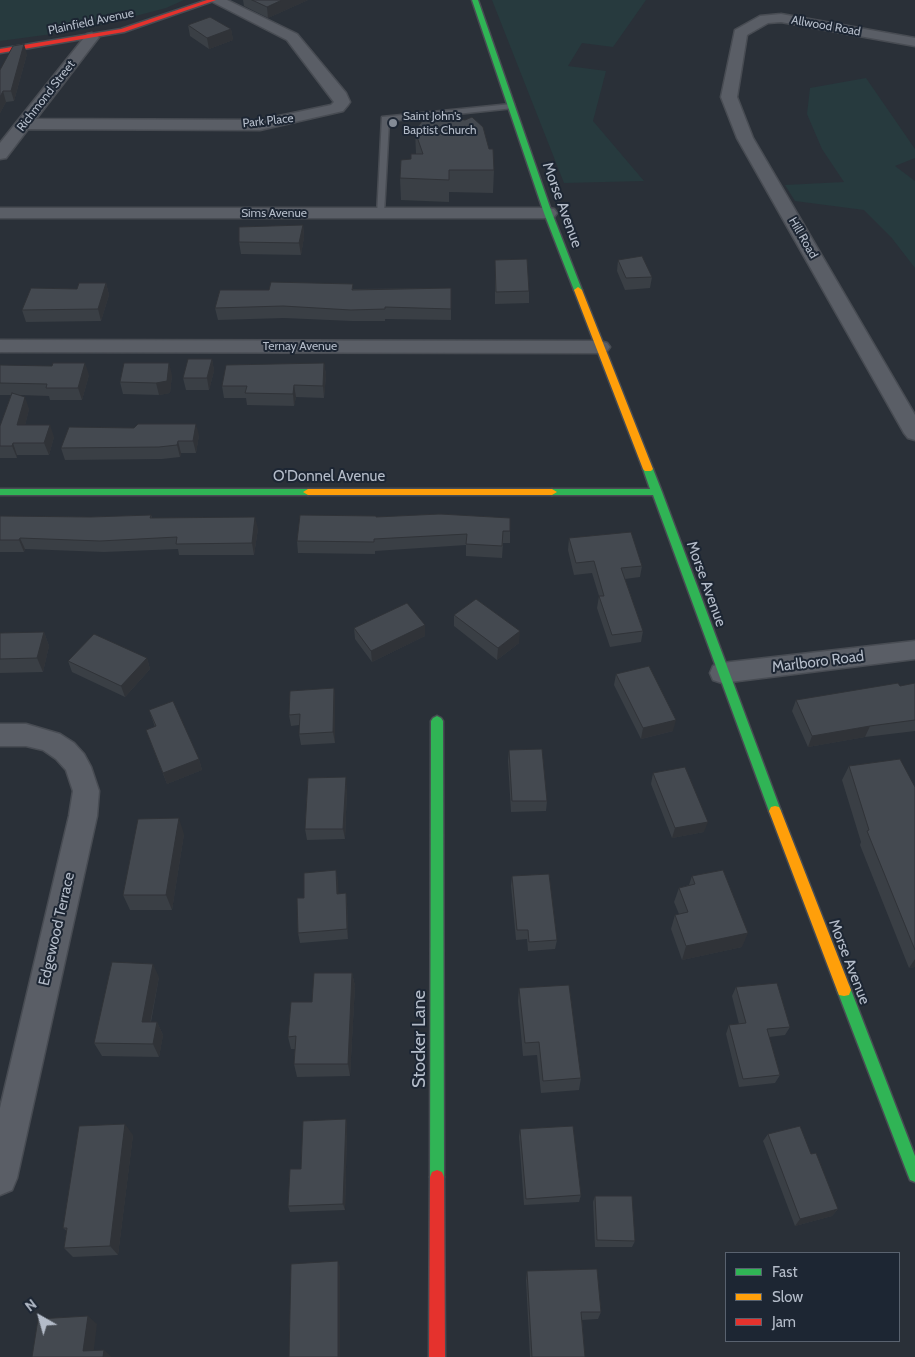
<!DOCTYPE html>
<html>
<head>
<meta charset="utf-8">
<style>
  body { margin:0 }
  #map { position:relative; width:915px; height:1357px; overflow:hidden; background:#2a3038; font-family:Cabin,sans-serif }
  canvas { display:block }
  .legend { position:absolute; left:725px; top:1252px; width:175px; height:90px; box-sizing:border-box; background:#1d2633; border:1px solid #59626f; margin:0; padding:6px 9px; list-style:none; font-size:15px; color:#b4bcc9 }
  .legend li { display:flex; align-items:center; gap:10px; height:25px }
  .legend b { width:25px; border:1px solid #59626f }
  .north { position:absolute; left:15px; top:1292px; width:50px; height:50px; -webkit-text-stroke:4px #1d2633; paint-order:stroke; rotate:322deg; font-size:14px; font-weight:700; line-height:20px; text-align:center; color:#b4bcc9 }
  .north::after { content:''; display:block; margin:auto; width:18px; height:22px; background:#b4bcc9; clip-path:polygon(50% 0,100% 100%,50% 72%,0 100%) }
</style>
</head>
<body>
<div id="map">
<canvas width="915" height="1357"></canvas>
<ul class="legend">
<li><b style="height:6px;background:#30b455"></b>Fast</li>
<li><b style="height:6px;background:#ff9f0a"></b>Slow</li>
<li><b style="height:6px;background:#e5322d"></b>Jam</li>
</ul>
<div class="north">N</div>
</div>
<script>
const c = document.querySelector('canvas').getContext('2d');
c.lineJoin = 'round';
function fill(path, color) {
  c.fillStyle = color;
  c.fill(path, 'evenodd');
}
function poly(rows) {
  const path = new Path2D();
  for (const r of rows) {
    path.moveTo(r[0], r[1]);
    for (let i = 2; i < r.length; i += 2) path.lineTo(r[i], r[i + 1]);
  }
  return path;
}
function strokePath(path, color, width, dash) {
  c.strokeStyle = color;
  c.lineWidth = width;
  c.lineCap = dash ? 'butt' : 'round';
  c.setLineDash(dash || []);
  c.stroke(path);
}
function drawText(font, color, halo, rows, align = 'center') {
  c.font = font + ' Cabin,sans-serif';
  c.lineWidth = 4;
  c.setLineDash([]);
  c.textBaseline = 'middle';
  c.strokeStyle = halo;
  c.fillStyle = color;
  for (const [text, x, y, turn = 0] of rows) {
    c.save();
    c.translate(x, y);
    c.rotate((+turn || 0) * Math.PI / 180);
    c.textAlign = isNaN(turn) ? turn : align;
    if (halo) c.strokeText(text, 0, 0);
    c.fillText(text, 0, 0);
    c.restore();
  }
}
fill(poly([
  [0,0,184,0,166,8,82,30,0,41],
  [492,0,646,0,613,47,582,43,568,66,606,71,593,121,644,181,564,183],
  [866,78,915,149,915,158,895,166,915,181,915,268,891,237,864,210,795,201,785,185,844,182,822,149,807,114,810,88]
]), '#273a3e');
const lane = poly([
  [511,104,514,104,514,108,389,121,384,213,377,215,382,117,511,104]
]);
const street = poly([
  [209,0,227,0,297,34,346,93,350,102,348,105,343,111,260,130,28,129,6,158,0,159,0,143,87,34,92,33,99,37,36,119,260,120,331,105,334,102,287,40,209,0],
  [781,14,915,38,915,46,781,22,768,23,747,35,737,97,753,138,915,415,915,440,908,438,904,433,737,138,721,97,735,30,760,16,781,14],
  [0,208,548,208,554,209,557,213,554,217,548,218,0,218,0,208],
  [0,340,600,341,607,343,610,347,607,351,600,353,0,352,0,340],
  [915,641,915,659,722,683,713,680,710,673,713,666,722,663,915,641],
  [0,724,26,724,60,734,74,743,84,754,91,767,99,791,97,816,17,1178,12,1190,0,1195,0,1108,69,816,73,791,66,770,56,759,43,750,26,746,0,746,0,724]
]);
const fast = poly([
  [472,0,478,0,552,213,582,290,581,292,578,293,574,290,544,213,472,0],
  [648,466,653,469,662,492,781,811,779,815,775,816,771,815,769,811,653,495,552,495,547,492,552,489,650,489,643,469,648,466],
  [0,489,308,489,313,492,308,495,0,495,0,489],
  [437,716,441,718,443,721,444,1177,442,1182,437,1184,432,1182,430,1177,431,721,433,718,437,716],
  [844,984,849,985,851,990,915,1156,915,1182,910,1180,908,1175,837,990,839,985,844,984]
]);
const slow = poly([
  [578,287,582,290,653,469,651,471,645,471,643,469,574,290,578,287],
  [308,489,552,489,557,492,552,495,308,495,303,492,308,489],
  [775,806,779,807,781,811,851,990,849,995,844,996,839,995,837,990,769,811,771,807,775,806]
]);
const jam = poly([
  [207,0,216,0,124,32,0,53,0,49,121,29,207,0],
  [437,1170,442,1172,444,1177,445,1357,429,1357,430,1177,432,1172,437,1170]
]);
strokePath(lane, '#484c53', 3);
strokePath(street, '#484c53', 3);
strokePath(fast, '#484c53', 3);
strokePath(slow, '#484c53', 3);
strokePath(jam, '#484c53', 3);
fill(lane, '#5a5e66');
fill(street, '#5a5e66');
fill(fast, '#30b455');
fill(slow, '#ff9f0a');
fill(jam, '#e5322d');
fill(poly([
  [243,0,308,0,268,18,244,6],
  [188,25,231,29,233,40,209,49,190,36],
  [27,54,14,101,6,102,0,113,0,70],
  [415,131,494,170,493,193,449,192,449,202,401,200,400,178,416,154],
  [303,225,304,237,301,255,241,254,239,242],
  [495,260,529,291,529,303,495,304],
  [618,260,652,277,650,288,625,290,617,271],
  [106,283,109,295,101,321,26,322,22,310,77,289],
  [353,284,353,289,451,288,451,320,385,319,385,321,352,321,284,318,218,320,215,308,269,290],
  [212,359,214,371,209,390,186,390,183,378],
  [324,363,326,375,324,398,296,397,294,406,247,405,246,398,224,398,222,386],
  [0,365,89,375,82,400,50,400,49,396,20,395,29,409,25,425,54,437,49,455,17,455,17,458,0,458,0,426,11,395,0,395],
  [172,375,170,393,159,395,123,394,120,382],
  [199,435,196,453,181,453,180,457,162,459,65,460,61,448],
  [151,515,152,518,258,529,254,555,179,555,178,549,104,552,25,549,24,552,0,552,0,516,91,517],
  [510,531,510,543,503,543,502,558,466,556,466,545,375,551,375,554,298,553,297,541],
  [569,538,642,566,640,577,625,579,643,631,641,642,610,647,597,608,599,596,592,573,574,575,568,550],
  [454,615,519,643,497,660,454,626],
  [354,628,425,636,372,662,355,639],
  [44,632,49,646,43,672,0,673,0,633],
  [147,658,150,669,125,697,72,672,68,661],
  [616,674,673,731,641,739,614,685],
  [915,683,915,731,865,737,808,747,792,711,796,700,900,686],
  [334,688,335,700,335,743,301,745,299,734,299,725,291,726,289,715],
  [149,710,199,759,202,770,167,784,146,730,155,727],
  [509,750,547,801,546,811,511,812,508,761],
  [849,766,915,787,915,967,909,968,860,845,861,842,842,780],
  [653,773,704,832,672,838,651,784],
  [347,788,345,839,307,840,305,829],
  [184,834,172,910,130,910,123,895],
  [512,876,557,940,555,949,528,951,527,939,516,940,511,886],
  [692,876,742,947,682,960,671,929,675,915,679,914,674,902,679,888,689,885],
  [338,880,338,894,346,893,347,903,348,939,300,943,298,933,304,898],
  [352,973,355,986,350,1076,297,1077,294,1064,295,1049,291,1049,288,1037,312,1002],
  [159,977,151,1022,157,1022,163,1035,159,1057,102,1056,94,1043],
  [736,987,790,1027,785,1035,769,1037,780,1075,775,1083,739,1087,726,1034,729,1025,739,1024,732,996],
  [519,988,581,1078,579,1090,541,1093,537,1055,523,1056,518,1001],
  [346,1119,347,1127,345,1210,290,1212,288,1206,301,1169],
  [520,1129,581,1195,579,1202,524,1205,519,1137],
  [768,1134,811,1154,838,1209,832,1216,795,1226,763,1141],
  [133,1135,118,1255,73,1257,64,1248,67,1231,63,1228],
  [595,1196,635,1241,632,1247,595,1247,593,1202],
  [527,1271,601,1312,598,1319,582,1320,585,1357,530,1357,526,1280]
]), '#3a3f45');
fill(poly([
  [282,0,308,0,268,18,267,7],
  [231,29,233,40,209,49,207,38],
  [24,44,27,54,14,101,11,91],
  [3,91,6,102,0,113,0,97],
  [303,225,304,237,301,255,299,243],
  [106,283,109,295,101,321,98,309],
  [212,359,214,371,209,390,207,378],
  [85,363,89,375,82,400,78,388],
  [169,363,172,375,170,393,159,395,156,383],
  [324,363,326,375,324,398,323,386],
  [294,385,296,397,294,406,293,394],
  [25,397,29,409,22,437,17,425],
  [196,424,199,435,196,453,193,441],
  [50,425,54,437,49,455,44,443],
  [178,441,181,453,180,457,177,445],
  [13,443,17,455,17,458,12,446],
  [255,517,258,529,254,555,252,543],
  [20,538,25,549,24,552,19,540],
  [425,625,425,636,372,662,371,651],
  [520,631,519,643,497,660,498,648],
  [44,632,49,646,43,672,37,658],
  [147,658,150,669,125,697,121,686],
  [334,688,335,700,335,743,333,732],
  [676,720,673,731,641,739,643,728],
  [870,726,865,737,808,747,812,736],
  [199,759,202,770,167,784,163,773],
  [346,777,347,788,345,839,343,829],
  [179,818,184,834,172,910,166,895],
  [708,822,704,832,672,838,675,828],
  [336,870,338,880,339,904,337,894],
  [346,893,347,903,348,939,347,929],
  [748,933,742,947,682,960,686,946],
  [915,959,915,967,909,968],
  [153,964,159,977,148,1034,142,1022],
  [352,973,355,986,350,1076,348,1064],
  [157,1022,163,1035,159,1057,153,1044],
  [346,1119,347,1127,345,1210,343,1204],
  [125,1124,133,1135,118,1255,110,1246],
  [838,1209,832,1216,795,1226,800,1219],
  [338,1261,340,1267,340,1357,338,1357],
  [88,1316,97,1324,93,1357,83,1351],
  [104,1350,112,1357,103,1357]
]), '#303338');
const building = poly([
  [252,0,282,0,267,7,252,0],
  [210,17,231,29,207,38,188,25,210,17],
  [24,44,11,91,3,91,0,97,0,70,13,46,24,44],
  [439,116,465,120,472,117,483,127,489,149,493,149,494,170,449,170,449,180,400,178,401,160,411,159,411,154,423,154,415,131,422,121,439,116],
  [303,225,299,243,239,242,239,227,303,225],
  [642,256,652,277,626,278,618,260,642,256],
  [527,259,529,291,496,292,495,260,527,259],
  [271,282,353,284,352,290,451,288,451,309,385,307,385,309,351,310,283,306,215,308,220,290,269,290,271,282],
  [79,283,106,283,98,309,22,310,31,288,77,289,79,283],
  [188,359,212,359,207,378,183,378,188,359],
  [53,363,85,363,78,388,46,388,47,384,0,383,0,365,52,366,53,363],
  [124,363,169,363,167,381,156,383,120,382,124,363],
  [324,363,323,386,294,385,293,394,245,393,247,386,222,386,226,365,324,363],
  [12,393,25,397,17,425,50,425,44,443,13,443,12,446,0,446,0,426,12,393],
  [138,424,196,424,193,441,178,441,177,445,159,447,61,448,69,427,134,428,138,424],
  [440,514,510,518,510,531,503,531,502,546,466,544,467,534,374,539,374,542,297,541,300,515,376,516,376,517,440,514],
  [151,515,150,518,255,517,252,543,176,544,177,537,100,541,20,538,19,540,0,540,0,516,91,517,151,515],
  [631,532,642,566,621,568,643,631,612,635,599,596,604,596,594,561,576,563,569,538,631,532],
  [476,599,520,631,498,648,454,615,476,599],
  [407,603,425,625,371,651,354,628,407,603],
  [44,632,37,658,0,659,0,633,44,632],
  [94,634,147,658,121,686,68,661,94,634],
  [649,666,676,720,643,728,616,674,649,666],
  [898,683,900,686,915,683,915,720,870,726,812,736,796,700,898,683],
  [334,688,333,732,299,734,300,714,289,715,290,691,334,688],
  [173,701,199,759,163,773,146,730,156,726,149,710,173,701],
  [542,749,547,801,512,801,509,750,542,749],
  [900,759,915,787,915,950,867,831,869,830,849,766,900,759],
  [685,767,708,822,675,828,653,773,685,767],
  [346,777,343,829,305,829,308,778,346,777],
  [179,818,166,895,123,895,138,819,179,818],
  [336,870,337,894,346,893,347,929,298,933,297,898,304,898,304,873,336,870],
  [723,870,748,933,686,946,675,915,688,912,679,888,695,884,692,876,723,870],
  [549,874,557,940,529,942,528,930,517,930,512,876,549,874],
  [112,962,153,964,142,1022,157,1022,153,1044,94,1043,112,962],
  [314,973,352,973,348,1064,294,1064,296,1036,288,1037,291,1002,312,1002,314,973],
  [777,983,790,1027,767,1029,780,1075,743,1079,729,1025,746,1023,736,987,777,983],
  [569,985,581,1078,543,1081,539,1042,525,1043,519,988,569,985],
  [346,1119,343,1204,288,1206,290,1169,301,1169,303,1121,346,1119],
  [125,1124,110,1246,64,1248,67,1228,63,1228,79,1126,125,1124],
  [573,1126,581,1195,526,1199,520,1129,573,1126],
  [800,1126,811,1154,816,1153,838,1209,800,1219,768,1134,800,1126],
  [595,1196,632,1196,635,1241,597,1240,595,1196],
  [338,1261,338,1357,289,1357,291,1264,338,1261],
  [597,1269,601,1312,581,1312,585,1357,532,1357,527,1271,597,1269],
  [88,1316,83,1351,104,1350,103,1357,32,1357,38,1319,88,1316]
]);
fill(building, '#444950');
strokePath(building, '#303338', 1);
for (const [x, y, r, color] of [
  [393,123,5,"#848b96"]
]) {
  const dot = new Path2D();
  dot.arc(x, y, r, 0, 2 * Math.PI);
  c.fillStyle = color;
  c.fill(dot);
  strokePath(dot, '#1d2633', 2);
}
drawText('12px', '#b4bcc9', '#1d2633', [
  ["Plainfield Avenue",91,22,-12],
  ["Allwood Road",826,26,10],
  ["Richmond Street",46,96,-52],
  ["Park Place",268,121,-6],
  ["Sims Avenue",274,213],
  ["Hill Road",803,238,60],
  ["Ternay Avenue",300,346]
]);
drawText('12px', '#b4bcc9', '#1d2633', [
  ["Saint John's",403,116],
  ["Baptist Church",403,130]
], 'left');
drawText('15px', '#b4bcc9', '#1d2633', [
  ["Morse Avenue",562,205,70],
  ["O'Donnel Avenue",329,477],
  ["Morse Avenue",706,584,70],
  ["Marlboro Road",818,662,-7],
  ["Edgewood Terrace",57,929,-77],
  ["Morse Avenue",849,962,69]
]);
drawText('18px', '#b4bcc9', '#1d2633', [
  ["Stocker Lane",420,1039,-90]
]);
</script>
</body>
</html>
